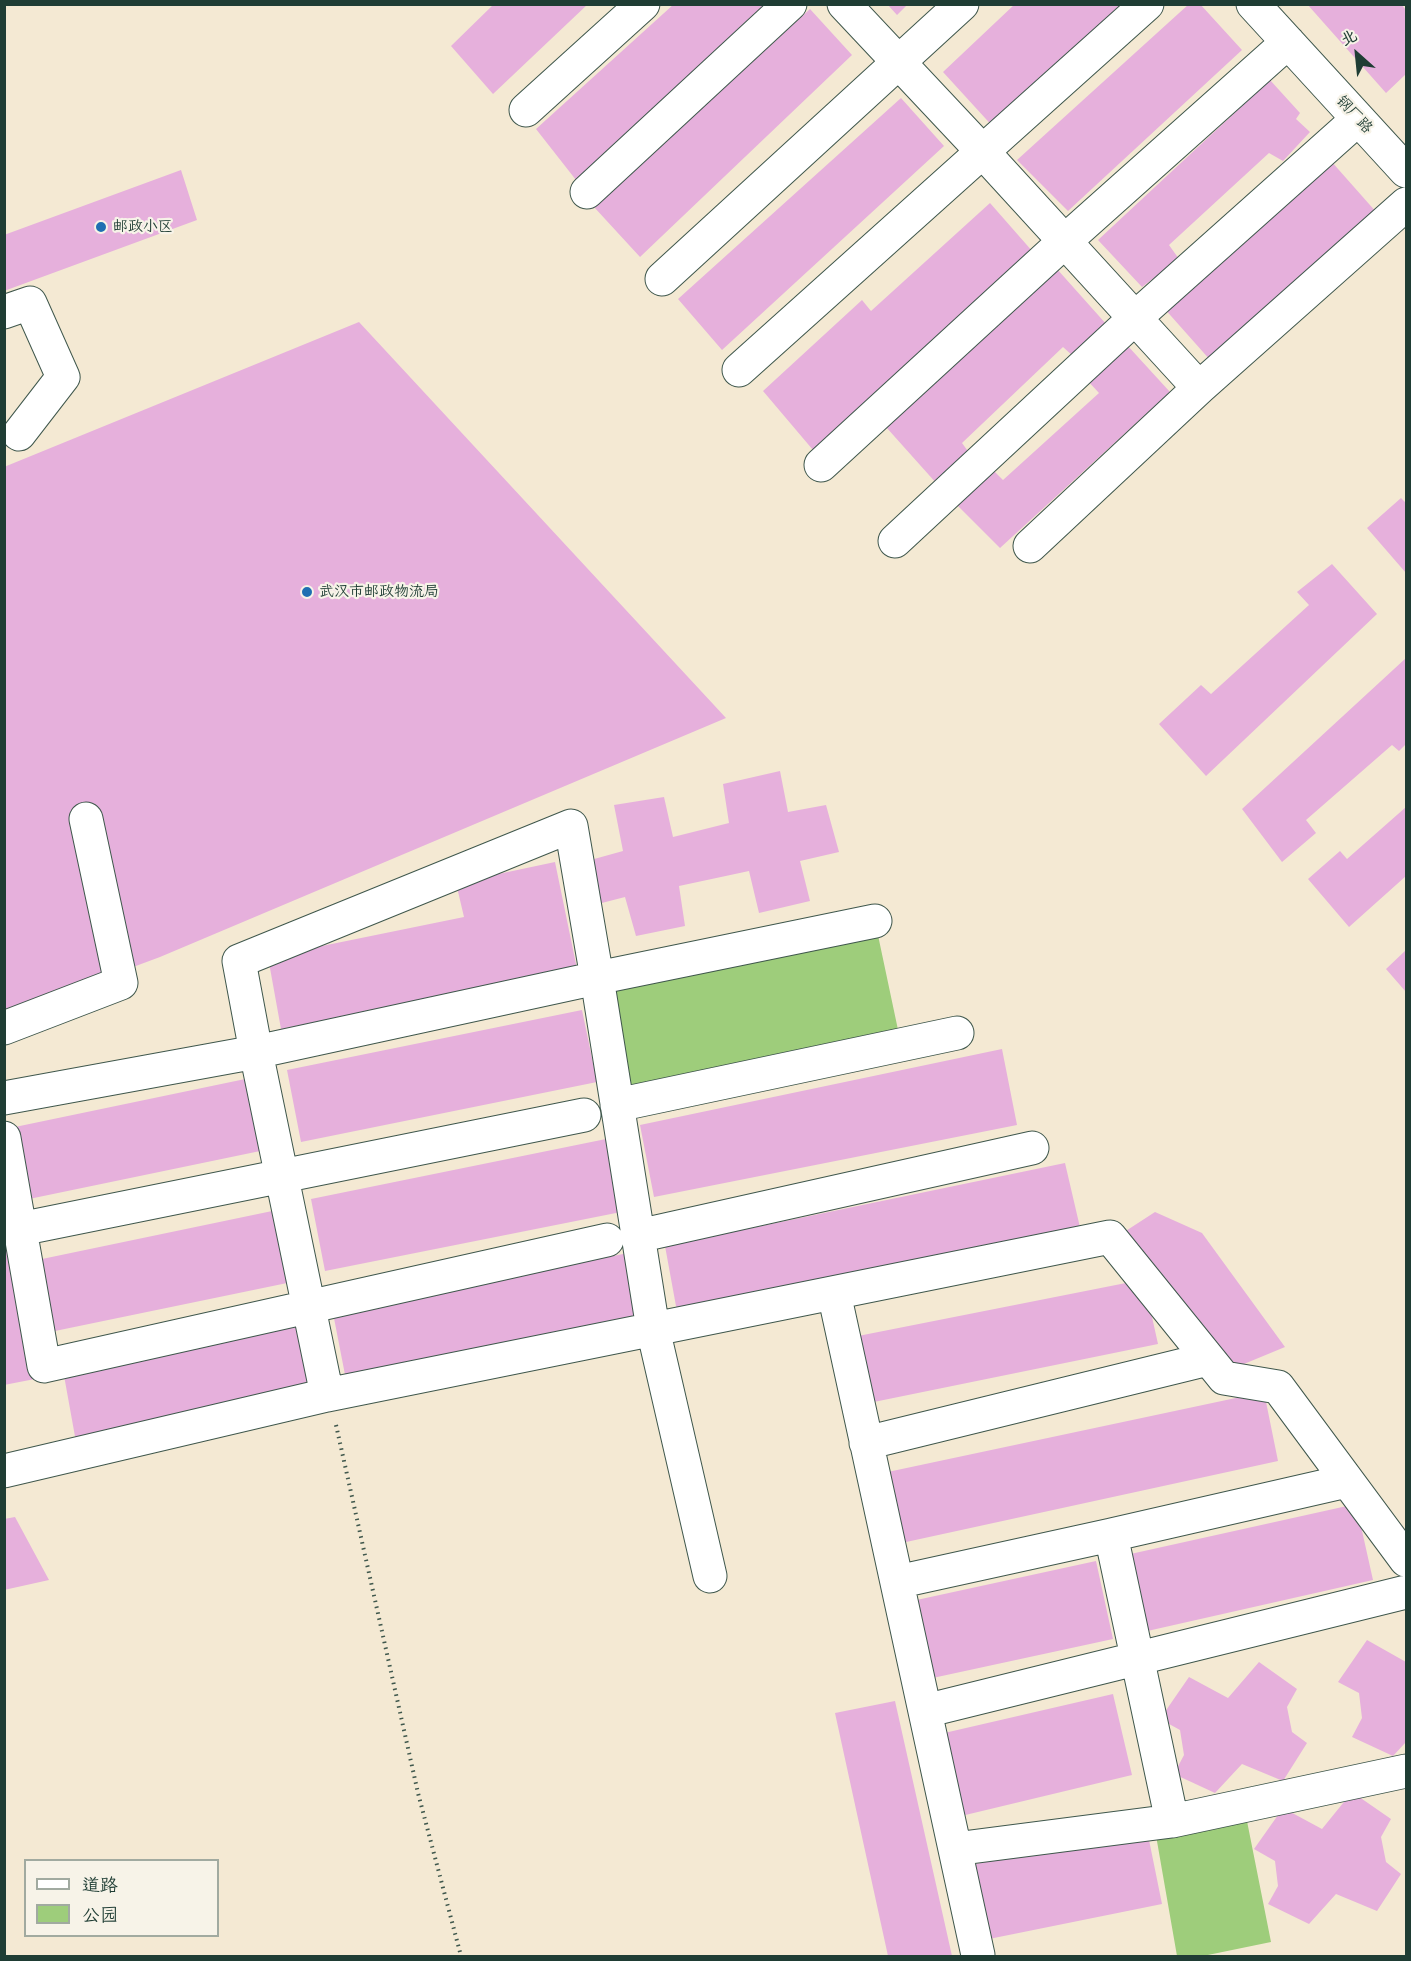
<!DOCTYPE html>
<html>
<head>
<meta charset="utf-8">
<style>
  body { margin:0 }
  #map { position:relative; width:1411px; height:1961px; overflow:hidden; background:#f4e9d3; font-family:Pangolin,"LXGW WenKai TC",sans-serif }
  canvas { display:block }
  .frame { position:absolute; inset:0; border:6px solid #1f3d34; pointer-events:none }
  .legend { position:absolute; left:24px; top:1859px; width:195px; height:78px; box-sizing:border-box; background:#f7f3e8; border:2px solid #a1aaa0; margin:0; padding:8px 10px; list-style:none; font-size:18px; color:#1f3d34 }
  .legend li { display:flex; align-items:center; gap:12px; height:30px }
  .legend b { width:30px; border:2px solid #a1aaa0 }
  .north { position:absolute; left:1327px; top:24px; width:60px; height:60px; -webkit-text-stroke:4px #f7f3e8; paint-order:stroke; rotate:333deg; font-size:16px; font-weight:700; line-height:24px; text-align:center; color:#1f3d34 }
  .north::after { content:''; display:block; margin:auto; width:21px; height:27px; background:#1f3d34; clip-path:polygon(50% 0,100% 100%,50% 72%,0 100%) }
</style>
</head>
<body>
<div id="map">
<canvas width="1411" height="1961"></canvas>
<div class="frame"></div>
<ul class="legend">
<li><b style="height:8px;background:#fff"></b>道路</li>
<li><b style="height:16px;background:#9ecd7b"></b>公园</li>
</ul>
<div class="north">北</div>
</div>
<script>
const c = document.querySelector('canvas').getContext('2d');
c.lineJoin = 'round';
function fill(path, color) {
  c.fillStyle = color;
  c.fill(path, 'evenodd');
}
function poly(rows) {
  const path = new Path2D();
  for (const r of rows) {
    path.moveTo(r[0], r[1]);
    for (let i = 2; i < r.length; i += 2) path.lineTo(r[i], r[i + 1]);
  }
  return path;
}
function strokePath(path, color, width, dash) {
  c.strokeStyle = color;
  c.lineWidth = width;
  c.lineCap = dash ? 'butt' : 'round';
  c.setLineDash(dash || []);
  c.stroke(path);
}
function drawText(font, color, halo, rows, align = 'center') {
  c.font = font + ' Pangolin,"LXGW WenKai TC",sans-serif';
  c.lineWidth = 4.5;
  c.setLineDash([]);
  c.textBaseline = 'middle';
  c.strokeStyle = halo;
  c.fillStyle = color;
  for (const [text, x, y, turn = 0] of rows) {
    c.save();
    c.translate(x, y);
    c.rotate((+turn || 0) * Math.PI / 180);
    c.textAlign = isNaN(turn) ? turn : align;
    if (halo) c.strokeText(text, 0, 0);
    c.fillText(text, 0, 0);
    c.restore();
  }
}
fill(poly([
  [875,921,901,1044,617,1105,597,978],
  [1244,1806,1271,1942,1203,1956,1177,1956,1154,1824]
]), '#9ecd7b');
fill(poly([
  [494,4,588,4,493,94,451,46],
  [674,4,765,4,576,180,536,129],
  [887,4,908,4,897,15],
  [1015,4,1126,4,996,130,943,72],
  [1189,4,1200,4,1242,50,1068,211,1017,160],
  [1307,4,1401,4,1406,10,1406,74,1386,93],
  [810,9,852,55,640,257,594,207],
  [1270,80,1300,113,1296,119,1310,132,1283,161,1269,153,1169,245,1179,259,1142,287,1098,240],
  [901,98,944,146,722,350,678,299],
  [1331,161,1377,213,1211,361,1163,307],
  [181,170,197,220,4,291,4,235],
  [990,203,1033,252,813,450,763,391,862,300,871,311],
  [1057,269,1107,325,1074,357,1063,347,962,443,970,454,937,484,886,427],
  [359,322,726,718,160,957,4,1015,4,467],
  [1127,345,1170,392,1000,548,954,502,990,467,1003,480,1099,393,1087,380],
  [1401,498,1406,503,1406,573,1367,528],
  [1332,564,1377,614,1206,776,1159,724,1201,685,1211,694,1309,605,1297,592],
  [1406,658,1406,744,1399,751,1392,745,1306,820,1316,833,1282,862,1242,809],
  [780,771,788,812,826,805,839,852,800,861,810,901,759,913,749,871,679,886,685,926,636,936,625,897,594,905,587,861,623,851,614,805,664,797,673,837,729,823,723,784],
  [1406,807,1406,876,1349,927,1308,879,1340,851,1347,859],
  [555,862,577,969,281,1029,268,957,464,917,456,883],
  [1406,950,1406,992,1386,969],
  [582,1010,597,1082,301,1142,287,1070],
  [1002,1049,1017,1125,654,1197,640,1125],
  [250,1078,265,1150,29,1199,15,1127],
  [606,1139,621,1212,325,1271,311,1199],
  [1065,1163,1082,1236,678,1317,665,1246],
  [4,1181,40,1378,4,1385],
  [277,1210,292,1282,55,1331,42,1259],
  [1155,1212,1202,1233,1285,1347,1227,1371,1118,1236],
  [628,1253,643,1325,347,1385,333,1313],
  [1131,1282,1146,1290,1158,1344,864,1404,848,1338],
  [298,1321,313,1393,76,1442,63,1370],
  [1264,1392,1278,1461,897,1544,883,1473],
  [1356,1504,1373,1580,1143,1632,1126,1555],
  [15,1517,49,1580,4,1590,4,1519],
  [1096,1561,1113,1639,928,1679,912,1601],
  [1367,1640,1406,1662,1406,1742,1393,1756,1352,1737,1362,1718,1359,1693,1338,1682],
  [1259,1662,1297,1689,1287,1707,1292,1732,1307,1743,1283,1781,1242,1764,1215,1793,1174,1774,1184,1755,1180,1730,1160,1719,1189,1677,1228,1698],
  [1113,1694,1132,1775,957,1817,940,1734],
  [895,1701,952,1956,888,1956,835,1713],
  [1352,1792,1391,1819,1381,1837,1386,1862,1401,1874,1377,1911,1336,1894,1309,1924,1268,1904,1278,1886,1275,1861,1254,1849,1283,1808,1322,1829],
  [1147,1830,1162,1904,984,1940,970,1865]
]), '#e6b0dc');
const minor = poly([
  [844,4,983,152,1199,388],
  [1253,4,1406,171],
  [526,110,643,4],
  [587,192,790,4],
  [662,279,962,4],
  [4,312,30,303,63,377,19,434],
  [739,370,1147,4],
  [821,465,1065,241,1288,42],
  [895,541,1135,318,1358,119],
  [1030,546,1199,388,1406,204],
  [4,1028,121,983,86,819],
  [4,1098,256,1052,327,1395],
  [617,1105,957,1033],
  [4,1138,44,1366,607,1240],
  [20,1229,584,1115],
  [638,1236,1032,1148],
  [834,1293,978,1955],
  [866,1443,1208,1359],
  [4,1471,327,1395,1110,1237,1224,1378,1278,1387,1406,1560],
  [1347,1481,1111,1535,1172,1821,1406,1771],
  [710,1576,653,1329,597,978,571,826,239,961,256,1052,597,978,875,921],
  [897,1582,1111,1535],
  [925,1711,1406,1592],
  [955,1849,1172,1821]
]);
strokePath(minor, '#3f574c', 35);
strokePath(poly([
  [336,1425,418,1793,461,1956]
]), '#3f574c', 4, [1.5, 4.5]);
strokePath(minor, '#fff', 33);
for (const [x, y, r, color] of [
  [101,227,6,"#1f6fb2"],
  [307,592,6,"#1f6fb2"]
]) {
  const dot = new Path2D();
  dot.arc(x, y, r, 0, 2 * Math.PI);
  c.fillStyle = color;
  c.fill(dot);
  strokePath(dot, '#f7f3e8', 2);
}
drawText('15px', '#1f3d34', '#f7f3e8', [
  ["钢厂路",1354,115,47]
]);
drawText('15px', '#1f3d34', '#f7f3e8', [
  ["邮政小区",113,227],
  ["武汉市邮政物流局",319,592]
], 'left');
</script>
</body>
</html>
